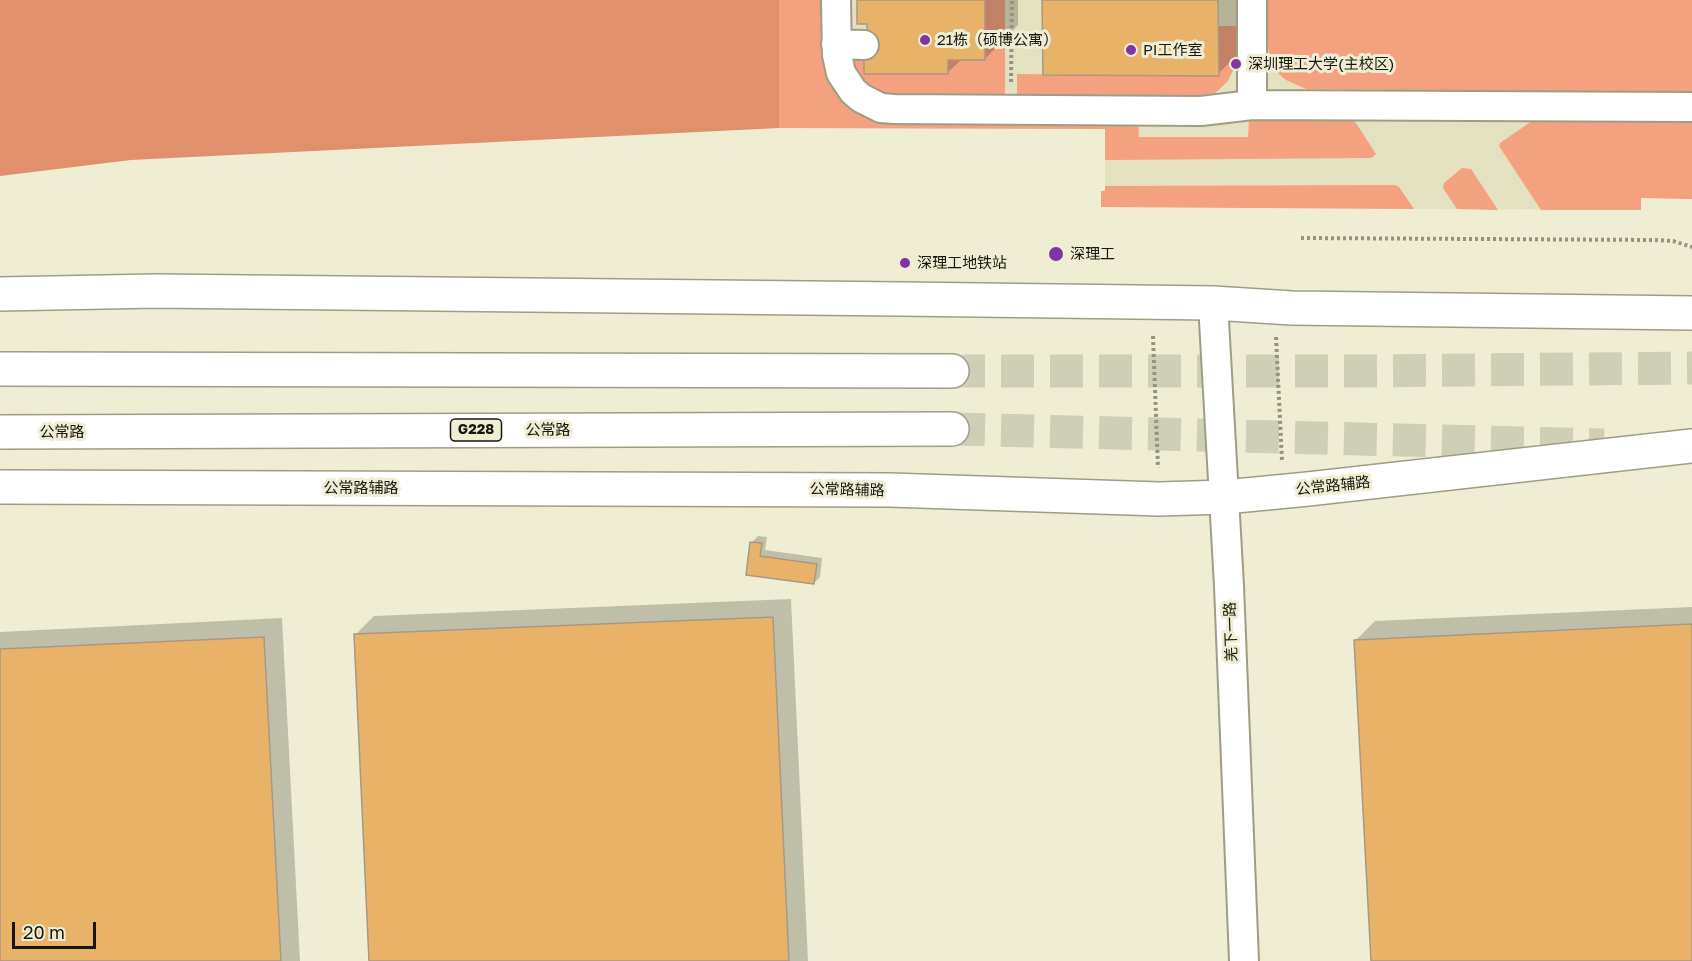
<!DOCTYPE html>
<html>
<head>
<meta charset="utf-8">
<style>
  body { margin:0 }
  #map { position:relative; width:1692px; height:961px; overflow:hidden; background:#efeed4; font-family:"Golos Text",sans-serif }
  canvas { display:block }
  .scale { position:absolute; left:12px; top:922px; width:84px; height:27px; box-sizing:border-box; border:3px solid #18170e; border-top:0; padding-left:8px; font-size:18px; line-height:21px; white-space:nowrap; color:#18170e; -webkit-text-stroke:4px #efeed4; paint-order:stroke }
</style>
</head>
<body>
<div id="map">
<canvas width="1692" height="961"></canvas>
<div class="scale">20 m</div>
</div>
<script>
const c = document.querySelector('canvas').getContext('2d');
c.lineJoin = 'round';
function fill(path, color) {
  c.fillStyle = color;
  c.fill(path, 'evenodd');
}
function poly(rows) {
  const path = new Path2D();
  for (const r of rows) {
    path.moveTo(r[0], r[1]);
    for (let i = 2; i < r.length; i += 2) path.lineTo(r[i], r[i + 1]);
  }
  return path;
}
function strokePath(path, color, width, dash) {
  c.strokeStyle = color;
  c.lineWidth = width;
  c.lineCap = dash ? 'butt' : 'round';
  c.setLineDash(dash || []);
  c.stroke(path);
}
function drawText(font, color, halo, rows, align = 'center') {
  c.font = font + ' "Golos Text","Noto Sans SC",sans-serif';
  c.lineWidth = 6;
  c.setLineDash([]);
  c.textBaseline = 'middle';
  c.strokeStyle = halo;
  c.fillStyle = color;
  for (const [text, x, y, turn = 0] of rows) {
    c.save();
    c.translate(x, y);
    c.rotate((+turn || 0) * Math.PI / 180);
    c.textAlign = isNaN(turn) ? turn : align;
    if (halo) c.strokeText(text, 0, 0);
    c.fillText(text, 0, 0);
    c.restore();
  }
}
fill(poly([
  [779,0,1692,0,1692,199,1641,198,1641,210,1101,207,1101,191,1105,190,1105,129,779,128]
]), '#e3e1bf');
fill(poly([
  [779,0,828,0,844,94,1138,119,1139,137,1248,137,1249,120,1354,120,1376,154,1371,158,1105,160,1105,129,779,128],
  [985,0,1005,0,1005,102,872,95,849,60,864,53,865,74,947,74,948,60,985,60],
  [1267,0,1692,0,1692,93,1306,89,1286,80,1279,74,1270,59,1267,41],
  [1219,26,1237,26,1237,61,1228,81,1211,97,1017,101,1017,74,1218,76],
  [1532,121,1692,122,1692,199,1641,198,1641,210,1541,210,1499,146,1500,143],
  [1462,168,1471,169,1498,210,1457,209,1443,188,1444,183],
  [1395,185,1399,187,1414,209,1101,207,1101,191,1105,191,1105,186]
]), '#f3a17e');
fill(poly([
  [0,0,779,0,779,128,131,160,0,176]
]), '#e1906c');
fill(poly([
  [859,0,1018,0,1018,25,985,59,962,59,947,73,866,33,869,30,868,23],
  [1044,0,1251,0,1251,41,1218,74],
  [758,536,767,537,765,550,822,558,820,577,814,583,747,574,752,542],
  [791,599,808,961,370,961,355,635,374,616],
  [1692,607,1692,961,1372,961,1356,640,1375,621],
  [282,618,300,961,0,961,0,632]
]), '#0003');
const building = poly([
  [857,0,985,0,985,60,948,60,948,74,864,74,864,32,867,32,867,24,857,24,857,0],
  [1042,0,1218,0,1219,76,1043,75,1042,0],
  [750,542,762,543,760,556,817,564,814,584,746,575,750,542],
  [773,617,789,961,369,961,354,634,773,617],
  [1692,624,1692,961,1371,961,1354,640,1692,624],
  [264,637,281,961,0,961,0,649,264,637]
]);
fill(building, '#e8b369');
strokePath(building, '#a89884', 1.5);
strokePath(poly([
  [952,371,1356,371,1692,368],
  [952,429,1604,445]
]), '#cfceb6', 33, [33, 16]);
const minor = poly([
  [836,0,837,55,841,73,853,91,861,98,881,108,894,109,1201,111,1252,105,1692,107],
  [1252,0,1252,105],
  [836,44,864,45],
  [1213,303,1229,586,1244,961]
]);
const major = poly([
  [0,294,156,291,901,299,1213,303,1292,308,1692,313],
  [0,487,890,490,1159,499,1225,497,1308,489,1692,446]
]);
const highway = poly([
  [0,369,952,371],
  [0,432,952,429]
]);
strokePath(minor, '#9e9d85', 32);
strokePath(major, '#9e9d85', 36);
strokePath(highway, '#9e9d85', 36);
strokePath(poly([
  [1011,82,1012,0],
  [1301,238,1655,240,1673,241,1692,247],
  [1153,336,1158,468],
  [1276,337,1282,461]
]), '#949380', 4, [3, 3]);
strokePath(minor, '#fff', 28);
strokePath(major, '#fff', 33);
strokePath(highway, '#fff', 33);
for (const [x, y, r, color] of [
  [925,40,6,"#8134a5"],
  [1131,50,6,"#8134a5"],
  [1236,64,6,"#8134a5"],
  [1056,254,8,"#8134a5"],
  [905,263,6,"#8134a5"]
]) {
  const dot = new Path2D();
  dot.arc(x, y, r, 0, 2 * Math.PI);
  c.fillStyle = color;
  c.fill(dot);
  strokePath(dot, '#efeed4', 2);
}
for (const [x, y, w] of [
  [476,430,51]
]) {
  const box = new Path2D();
  box.roundRect(x - w / 2, y - 11, w, 22, 4.5);
  c.fillStyle = '#efeed4';
  c.fill(box);
  strokePath(box, '#18170e', 1.5);
}
drawText('bold 14px', '#18170e', null, [
  ["G228",476,430]
]);
drawText('15px', '#18170e', '#efeed4', [
  ["21栋（硕博公寓）",937,40],
  ["PI工作室",1143,50],
  ["深圳理工大学(主校区)",1248,64],
  ["深理工",1070,254],
  ["深理工地铁站",917,263]
], 'left');
drawText('15px', '#18170e', '#efeed4', [
  ["公常路",548,430],
  ["公常路",62,432],
  ["公常路辅路",1333,486,-6],
  ["公常路辅路",361,488],
  ["公常路辅路",847,490,1],
  ["羌下一路",1231,632,-92]
]);
</script>
</body>
</html>
